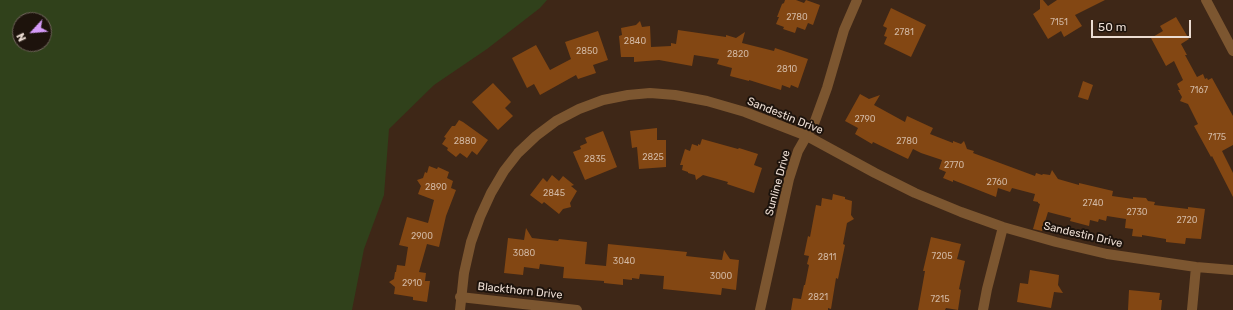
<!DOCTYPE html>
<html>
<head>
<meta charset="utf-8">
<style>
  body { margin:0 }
  #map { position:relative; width:1233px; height:310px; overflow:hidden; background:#3e2717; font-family:Rubik,sans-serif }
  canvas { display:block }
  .north { position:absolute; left:12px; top:12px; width:40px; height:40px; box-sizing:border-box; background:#1d130c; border:1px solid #6f635b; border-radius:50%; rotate:244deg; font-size:11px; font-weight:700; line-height:16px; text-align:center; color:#ebdcd2 }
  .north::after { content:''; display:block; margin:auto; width:14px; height:18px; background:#d69bf9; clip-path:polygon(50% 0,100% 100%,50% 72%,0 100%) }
  .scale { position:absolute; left:1091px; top:20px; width:100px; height:18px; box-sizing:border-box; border:2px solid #ebdcd2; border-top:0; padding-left:5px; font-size:12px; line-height:14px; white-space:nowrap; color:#ebdcd2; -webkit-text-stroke:3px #1d130c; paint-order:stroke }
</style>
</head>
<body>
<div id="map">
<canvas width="1233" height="310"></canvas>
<div class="north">N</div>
<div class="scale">50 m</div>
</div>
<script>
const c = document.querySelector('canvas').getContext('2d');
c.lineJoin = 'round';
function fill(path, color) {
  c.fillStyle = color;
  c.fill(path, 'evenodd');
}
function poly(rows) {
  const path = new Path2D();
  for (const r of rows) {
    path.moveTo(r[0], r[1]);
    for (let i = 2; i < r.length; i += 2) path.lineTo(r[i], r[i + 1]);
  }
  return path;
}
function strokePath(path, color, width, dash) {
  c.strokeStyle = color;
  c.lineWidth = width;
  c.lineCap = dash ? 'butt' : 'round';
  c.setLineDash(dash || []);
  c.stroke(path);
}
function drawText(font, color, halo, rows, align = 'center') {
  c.font = font + ' Rubik,sans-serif';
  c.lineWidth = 4;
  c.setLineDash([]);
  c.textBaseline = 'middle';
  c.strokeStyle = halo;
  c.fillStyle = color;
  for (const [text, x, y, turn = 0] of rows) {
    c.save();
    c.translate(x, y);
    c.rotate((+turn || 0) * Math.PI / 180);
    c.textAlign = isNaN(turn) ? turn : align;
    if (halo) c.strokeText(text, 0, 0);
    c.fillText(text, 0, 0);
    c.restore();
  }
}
fill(poly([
  [0,0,547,0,540,8,487,49,434,85,389,129,384,195,364,249,352,310,0,310],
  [20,20,44,20,44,44,20,44]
]), '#30411b');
fill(poly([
  [785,0,796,0,804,3,806,0,820,5,813,25,808,23,805,30,797,27,795,33,783,29,784,27,776,24,779,17,777,17,782,4,784,3],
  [1040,0,1043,0,1048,6,1057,0,1105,0,1075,15,1082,26,1064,37,1061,31,1048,39,1033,14,1040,9],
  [891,8,926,25,911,57,884,44,887,37,884,36,887,28,883,26],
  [1176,17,1189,39,1181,44,1187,55,1185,55,1197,77,1203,74,1205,79,1207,78,1208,80,1212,78,1233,116,1233,145,1222,151,1233,173,1233,197,1212,156,1211,157,1194,126,1198,124,1188,104,1180,101,1182,97,1178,90,1180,90,1177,84,1183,80,1174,61,1166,66,1151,38,1163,31,1160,26],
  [640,21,642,27,650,26,651,47,671,46,671,43,676,44,678,30,726,37,726,35,736,38,745,32,742,43,774,51,775,48,808,59,798,88,791,85,790,88,782,85,781,90,749,80,749,81,730,76,732,68,717,64,719,59,694,55,692,66,659,60,634,62,634,57,621,57,619,36,622,35,621,28,636,25],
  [598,31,608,60,593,65,596,73,578,79,576,75,540,95,534,84,527,88,512,58,536,45,550,70,571,59,565,42],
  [1083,81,1093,85,1088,100,1078,97],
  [493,83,511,102,505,108,513,116,498,130,472,102],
  [860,94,869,99,880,95,874,105,905,122,907,116,933,128,930,134,953,143,953,141,961,144,964,141,967,149,974,151,973,153,1035,176,1036,173,1042,175,1043,174,1050,175,1052,170,1058,179,1079,185,1079,183,1113,191,1112,196,1133,199,1133,197,1146,198,1148,201,1155,202,1154,205,1188,209,1188,207,1205,209,1201,239,1186,238,1185,244,1166,242,1166,239,1142,235,1142,237,1132,236,1133,229,1125,228,1126,219,1107,216,1106,221,1099,219,1098,222,1090,220,1089,226,1070,221,1071,218,1048,212,1042,231,1033,229,1040,204,1038,203,1038,202,1033,201,1035,194,1012,188,1010,192,998,188,996,197,953,180,953,182,943,178,946,172,939,169,942,160,921,153,913,149,908,159,873,142,872,144,855,134,858,128,845,121],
  [459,120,463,122,488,140,477,155,472,151,467,158,460,153,456,157,447,150,448,148,442,144,446,138,444,137,452,126,455,126],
  [657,128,657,140,666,140,666,167,639,169,637,147,632,148,630,131],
  [603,131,617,167,585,180,573,152,581,149,580,146,587,143,585,138],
  [702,139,738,149,739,148,758,154,754,165,762,168,754,193,727,184,728,182,703,175,696,180,695,175,688,173,688,172,682,170,683,165,680,165,685,149,690,151,692,144,698,146,698,144,700,145],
  [429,166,437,169,438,167,449,172,447,178,453,181,451,188,456,190,446,216,439,247,427,244,419,272,426,273,425,281,430,281,427,302,413,300,413,297,394,294,395,287,389,282,394,279,395,272,396,272,397,265,405,266,408,247,399,245,407,217,428,223,434,200,418,194,421,186,417,180,423,178,425,172,427,173],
  [552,175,559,181,563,176,574,185,571,186,577,191,570,203,571,207,563,209,559,214,544,202,542,204,530,195,543,178,547,182],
  [833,194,845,197,845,199,852,201,851,215,854,219,847,223,843,244,845,245,838,279,836,278,831,309,828,308,828,310,791,310,793,298,801,299,804,285,805,285,809,265,807,264,809,256,804,255,808,236,810,237,816,205,821,206,822,198,832,200],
  [526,228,532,238,558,241,559,239,587,242,585,264,606,266,608,244,687,252,686,256,722,260,724,250,730,259,739,260,736,290,722,288,721,295,663,289,664,276,640,274,639,279,632,278,632,280,623,279,623,285,604,283,604,281,563,278,564,267,540,264,539,269,524,267,523,275,504,273,508,238,524,240],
  [931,237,961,244,957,259,965,261,959,289,961,290,958,310,946,308,945,310,918,310,925,271,923,271],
  [1030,270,1059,275,1058,285,1063,293,1054,292,1051,308,1017,302,1020,283,1028,284],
  [1129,290,1160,293,1159,300,1162,300,1161,310,1128,310]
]), '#834713');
strokePath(poly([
  [1206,0,1233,51],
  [460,297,577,310],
  [460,310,464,273,471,242,480,217,491,193,504,171,518,153,536,136,556,121,579,109,603,100,628,95,650,93,675,95,707,101,745,112,807,136,875,173,915,193,961,212,1003,227,1056,242,1107,254,1196,267,1233,270],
  [760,310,789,179,798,151,815,121,827,88,844,30,857,0],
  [983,310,987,289,1003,227],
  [1192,310,1196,267]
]), '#7c5630', 10);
drawText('9px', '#d1b7a2', null, [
  ["2780",797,17],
  ["7151",1059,22],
  ["2781",904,32],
  ["2840",635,41],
  ["2850",587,51],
  ["2820",738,54],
  ["2810",787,69],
  ["7167",1199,90],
  ["2790",865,119],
  ["7175",1217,137],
  ["2880",465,141],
  ["2780",907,141],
  ["2825",653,157],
  ["2835",595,159],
  ["2770",954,165],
  ["2760",997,182],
  ["2890",436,187],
  ["2845",554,193],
  ["2740",1093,203],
  ["2730",1137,212],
  ["2720",1187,220],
  ["2900",422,236],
  ["3080",524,253],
  ["7205",942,256],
  ["2811",827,257],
  ["3040",624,261],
  ["3000",721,276],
  ["2910",412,283],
  ["2821",818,297],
  ["7215",940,299]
]);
drawText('11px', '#ebdcd2', '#1d130c', [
  ["Sandestin Drive",785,116,22],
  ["Sunline Drive",778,183,-75],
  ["Sandestin Drive",1083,235,13],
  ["Blackthorn Drive",520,291,6]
]);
</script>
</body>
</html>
